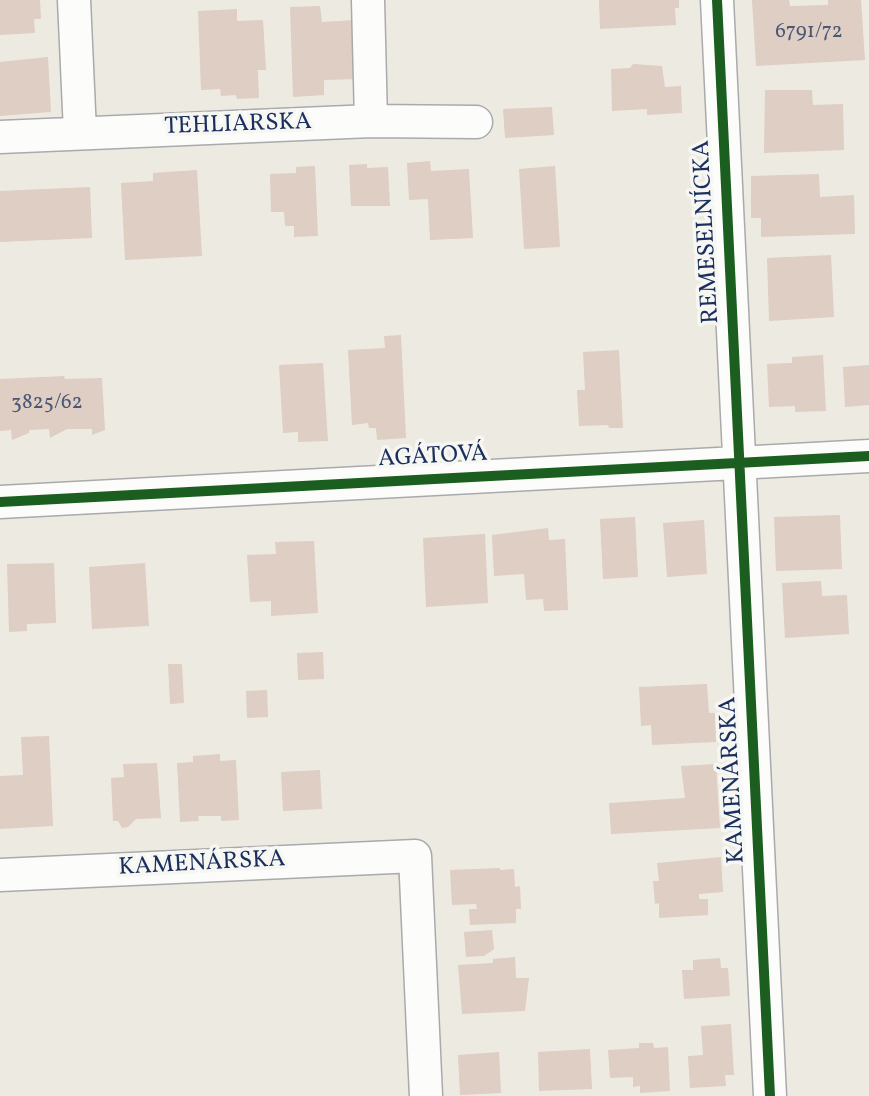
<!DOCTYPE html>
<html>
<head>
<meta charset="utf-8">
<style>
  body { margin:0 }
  canvas { display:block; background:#edeae1 }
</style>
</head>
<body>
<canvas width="869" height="1096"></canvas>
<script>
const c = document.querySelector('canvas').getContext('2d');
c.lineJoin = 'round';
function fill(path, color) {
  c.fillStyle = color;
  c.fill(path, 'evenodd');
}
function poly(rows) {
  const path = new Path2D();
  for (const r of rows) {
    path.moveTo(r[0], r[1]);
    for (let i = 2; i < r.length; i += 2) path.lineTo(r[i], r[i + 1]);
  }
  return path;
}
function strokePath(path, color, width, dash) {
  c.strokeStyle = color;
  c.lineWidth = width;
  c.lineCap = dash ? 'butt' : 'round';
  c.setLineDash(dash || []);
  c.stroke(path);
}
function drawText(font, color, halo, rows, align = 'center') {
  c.font = font + ' Vollkorn,serif';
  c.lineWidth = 7;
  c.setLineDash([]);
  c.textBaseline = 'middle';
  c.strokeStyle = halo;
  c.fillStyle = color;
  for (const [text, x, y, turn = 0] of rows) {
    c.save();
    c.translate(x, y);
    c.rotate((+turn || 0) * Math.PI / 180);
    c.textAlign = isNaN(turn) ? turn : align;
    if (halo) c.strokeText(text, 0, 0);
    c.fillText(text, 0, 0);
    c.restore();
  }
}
fill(poly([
  [0,0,40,0,41,19,34,19,35,33,0,35],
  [599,0,679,0,679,8,675,8,676,25,600,29],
  [752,0,789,0,790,6,828,5,828,0,861,0,865,60,756,66],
  [320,6,322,22,356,20,358,79,324,80,324,95,293,97,290,7],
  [237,9,237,21,263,20,266,70,258,70,259,98,237,99,236,95,221,96,220,89,201,90,198,11],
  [48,57,51,112,0,116,0,62],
  [633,64,662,66,665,87,681,86,682,113,647,115,647,109,612,111,611,69,630,68],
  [765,90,812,90,813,105,843,104,844,150,764,153],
  [552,107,554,135,505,138,503,109],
  [430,161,431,171,469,169,473,238,430,240,428,199,409,200,407,163],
  [367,164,367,168,388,167,390,206,351,206,349,165],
  [315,166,318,236,294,237,294,226,285,226,284,212,271,212,270,174,296,173,296,167],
  [555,166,560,247,524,249,519,169],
  [197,170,202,256,125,260,121,183,153,181,153,173],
  [819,174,820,197,854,195,855,234,761,237,761,218,751,218,751,176],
  [90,187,92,238,0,242,0,191],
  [831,255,834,317,769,321,767,258],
  [401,335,406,438,377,440,376,428,369,428,368,423,352,425,348,350,385,348,384,336],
  [619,350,623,428,609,428,608,425,579,426,577,390,585,390,583,352],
  [823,355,826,411,795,412,795,406,769,407,767,364,792,363,792,357],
  [323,363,328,441,298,442,298,432,283,433,279,365],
  [869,365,869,405,845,407,843,367],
  [64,376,65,379,102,378,105,430,92,435,92,429,67,429,50,438,49,429,29,430,29,433,12,440,11,430,0,431,0,379],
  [840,515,842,569,776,571,774,517],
  [635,517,638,577,603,579,600,519],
  [704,520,707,574,667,577,663,523],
  [548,528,549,540,565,539,568,610,544,611,543,599,526,600,524,574,494,576,492,535],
  [485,534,488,603,426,607,423,538],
  [314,541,318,613,271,616,271,601,250,602,247,555,276,554,275,542],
  [54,563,56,623,27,624,27,631,9,632,7,564],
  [145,563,149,626,92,629,89,567],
  [821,581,822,596,847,595,849,634,785,638,782,583],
  [323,652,324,679,298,680,297,653],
  [168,664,182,664,184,703,170,704],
  [707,684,709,713,715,713,716,742,652,745,651,725,641,726,639,687],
  [267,690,268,717,247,718,246,691],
  [49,736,53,826,0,829,0,776,23,775,21,737],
  [220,754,220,761,236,760,239,820,221,821,221,816,198,816,199,821,180,822,177,763,193,762,193,756],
  [157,763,161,818,136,819,128,827,122,828,118,821,113,821,111,778,124,777,123,764],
  [716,764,720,828,611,834,609,803,685,798,681,766],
  [320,770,322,809,283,811,281,772],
  [721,857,723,892,699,894,699,899,708,899,708,915,659,918,659,903,655,904,653,881,659,881,657,863],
  [500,868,500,870,514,869,515,887,520,886,521,909,516,909,516,923,470,925,469,909,477,909,476,904,452,905,450,870],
  [492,930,494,949,484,956,466,957,464,932],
  [515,957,516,978,529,978,525,1011,462,1014,458,965,493,963,493,959],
  [720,958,721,968,728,968,730,996,684,999,682,970,693,970,693,960],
  [731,1024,734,1075,725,1075,726,1086,690,1088,688,1056,703,1055,701,1026],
  [639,1043,653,1043,654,1048,668,1047,670,1091,640,1093,640,1086,633,1087,633,1077,610,1078,608,1050,639,1048],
  [590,1049,592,1089,539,1091,538,1052],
  [499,1052,501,1093,460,1095,458,1055]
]), '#decec3');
const street = poly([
  [74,0,80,132],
  [368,0,371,121],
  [717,0,770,1096],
  [0,137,371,121,476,122],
  [0,502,869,456],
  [0,875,415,856,426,1096]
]);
strokePath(street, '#a9aaab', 35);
strokePath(street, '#fcfcfa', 32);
strokePath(poly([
  [717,0,770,1096],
  [0,502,869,456]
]), '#1b5e20', 10);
drawText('21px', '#4c5777', null, [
  ["6791/72",809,33],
  ["3825/62",47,404]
]);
drawText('24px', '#1b2f5e', '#f6f6f2', [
  ["TEHLIARSKA",238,126,-2],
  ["REMESELNÍCKA",708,232,-93],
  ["AGÁTOVÁ",433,458,-3],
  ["KAMENÁRSKA",734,780,-93],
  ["KAMENÁRSKA",202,865,-3]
]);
</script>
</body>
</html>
